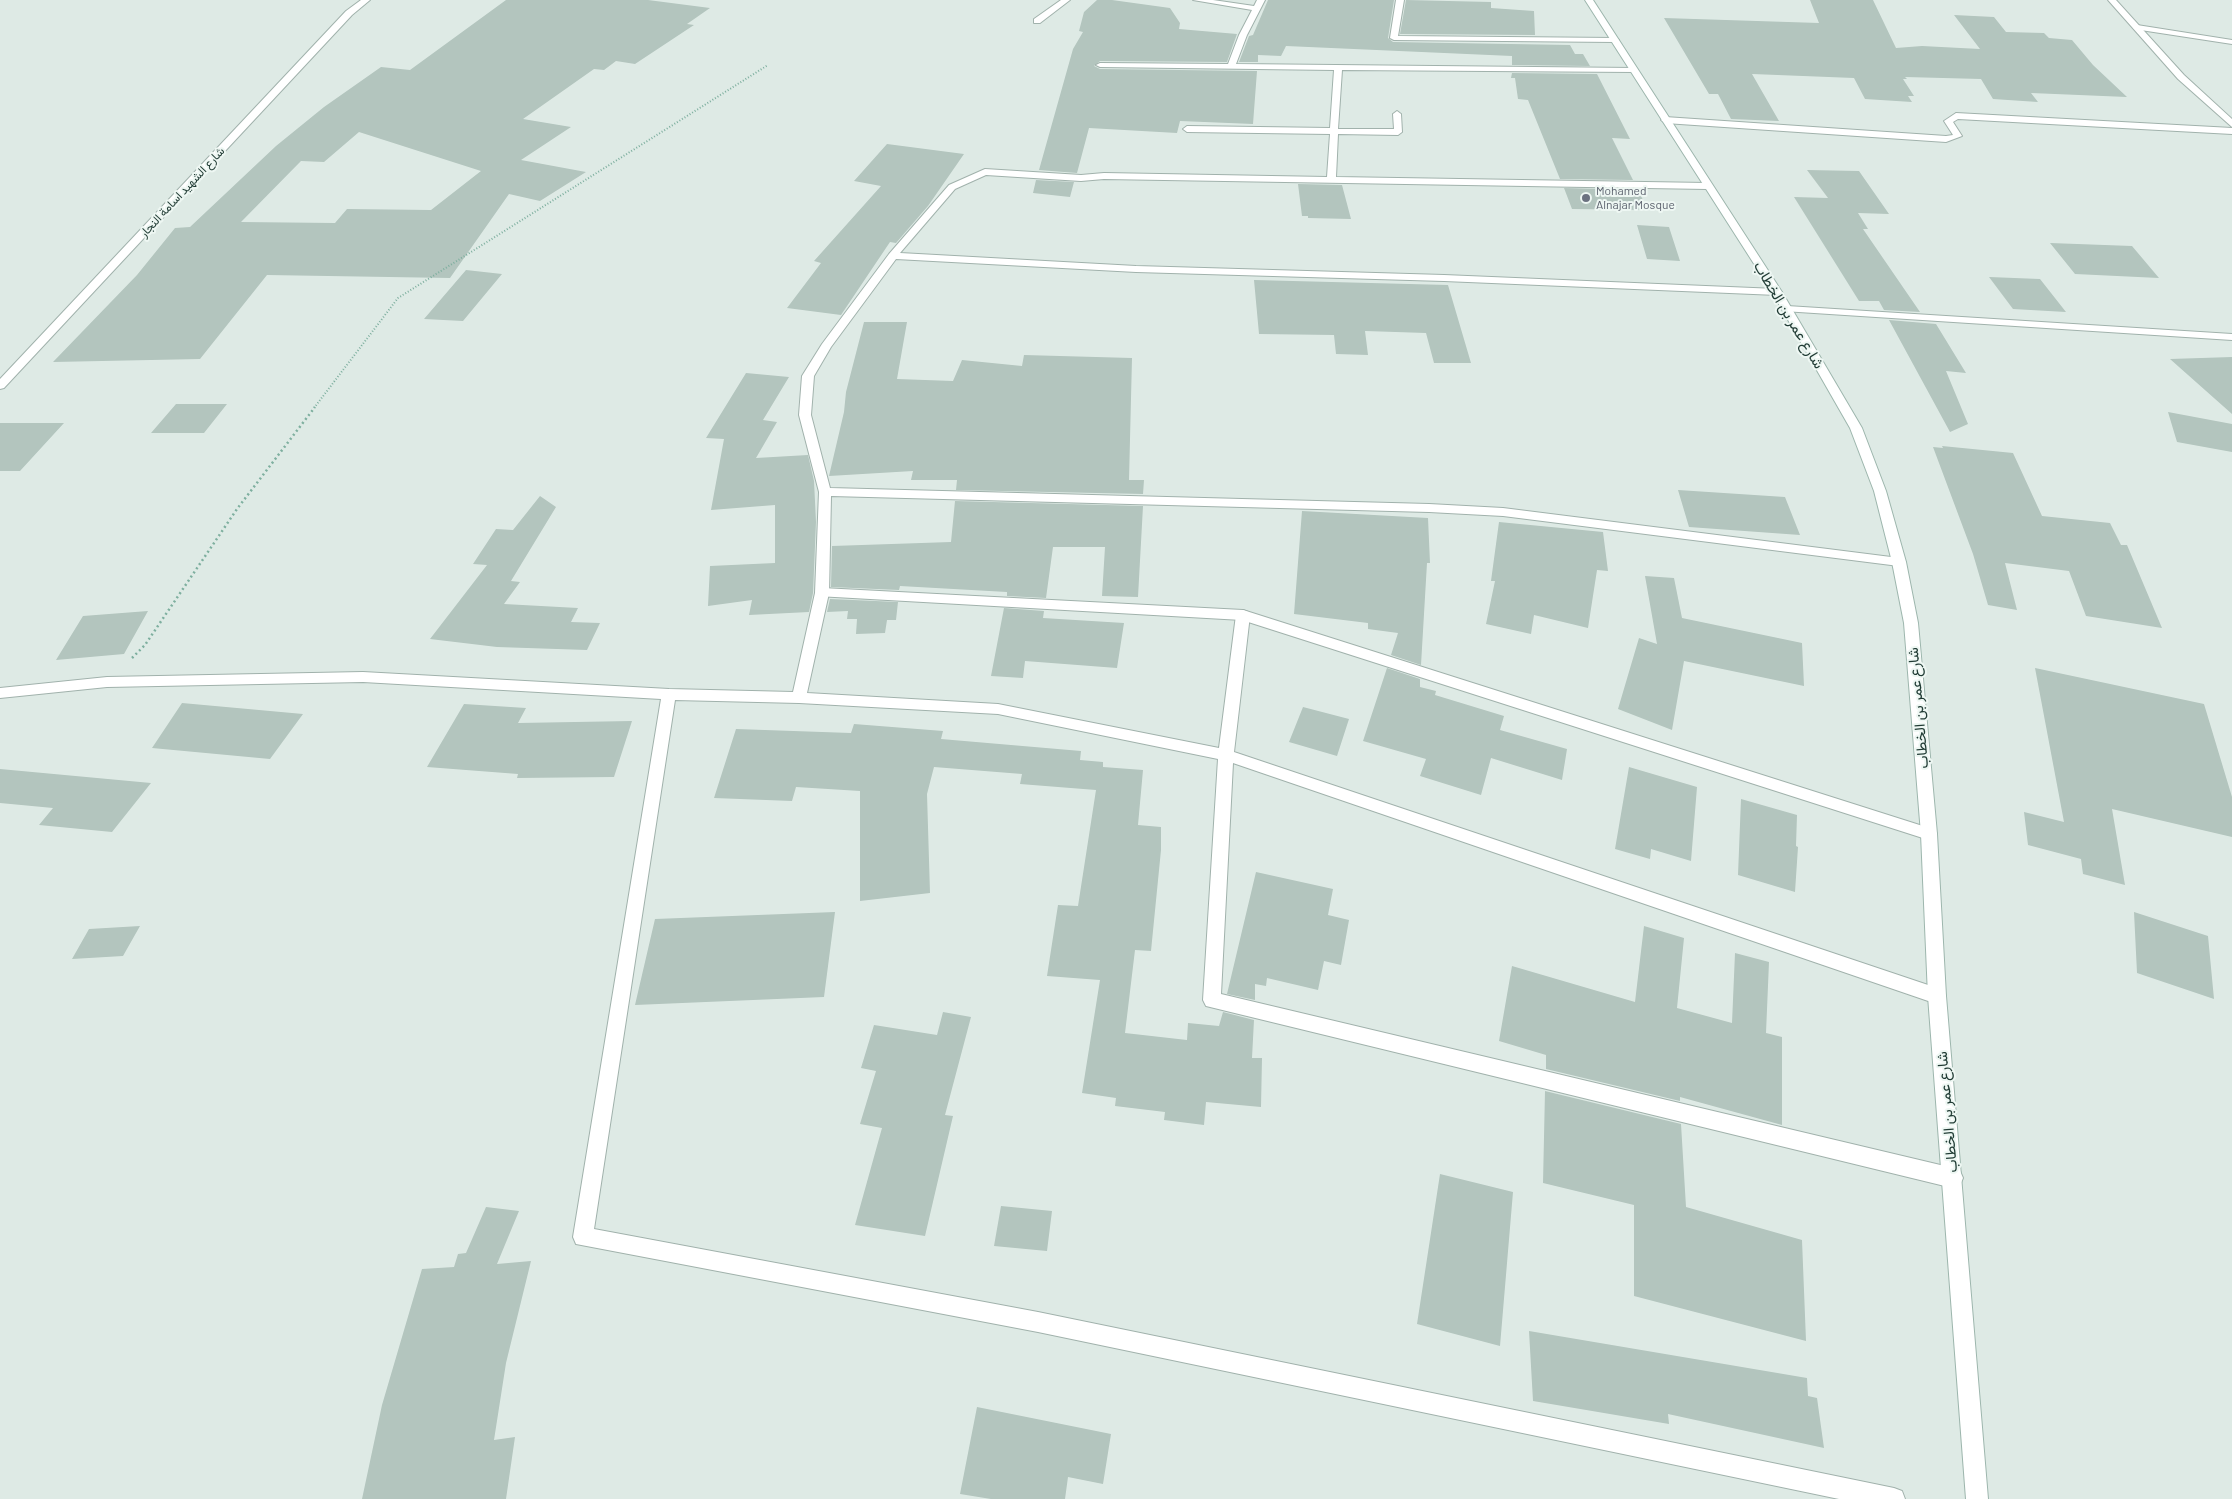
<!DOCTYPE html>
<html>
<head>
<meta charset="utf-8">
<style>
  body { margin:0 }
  canvas { display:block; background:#deeae5 }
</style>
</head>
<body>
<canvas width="2232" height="1499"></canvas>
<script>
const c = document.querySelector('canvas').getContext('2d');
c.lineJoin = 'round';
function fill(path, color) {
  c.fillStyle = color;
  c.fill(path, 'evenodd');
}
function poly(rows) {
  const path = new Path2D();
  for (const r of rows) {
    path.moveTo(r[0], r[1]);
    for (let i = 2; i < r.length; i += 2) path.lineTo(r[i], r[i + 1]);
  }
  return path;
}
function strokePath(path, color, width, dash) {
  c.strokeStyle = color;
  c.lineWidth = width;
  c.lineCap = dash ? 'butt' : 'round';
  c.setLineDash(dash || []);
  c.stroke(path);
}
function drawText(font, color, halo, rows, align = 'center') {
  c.font = font + ' Barlow,Vazirmatn,sans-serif';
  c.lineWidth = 4;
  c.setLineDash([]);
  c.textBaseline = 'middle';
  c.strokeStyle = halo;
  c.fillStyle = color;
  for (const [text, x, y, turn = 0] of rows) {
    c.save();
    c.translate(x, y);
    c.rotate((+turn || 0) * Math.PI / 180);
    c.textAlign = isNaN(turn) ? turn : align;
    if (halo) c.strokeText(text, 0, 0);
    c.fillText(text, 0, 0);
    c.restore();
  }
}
fill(poly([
  [506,0,648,0,710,8,687,24,694,25,635,64,616,61,604,70,594,69,523,119,571,127,521,160,586,172,540,201,509,194,450,278,267,275,200,359,53,362,137,275,175,228,190,227,276,146,324,107,381,67,410,70],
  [359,132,481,171,431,210,347,209,335,223,241,222,301,161,324,162],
  [1097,0,1112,0,1170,8,1180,23,1179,29,1237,34,1227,62,1100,61,1094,66,1100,69,1257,71,1253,124,1180,121,1177,133,1089,128,1077,173,1039,170,1073,49,1083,32,1079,31,1084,12],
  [1268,0,1394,0,1388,38,1393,42,1570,45,1575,54,1583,54,1590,66,1512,65,1512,56,1286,46,1281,56,1258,55,1258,62,1239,62,1249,36,1253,35],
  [1406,0,1491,2,1491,8,1534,11,1535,35,1400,34],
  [1810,0,1873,0,1896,48,1922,46,1980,49,1954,15,1994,17,2006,32,2044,33,2049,38,2072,40,2093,65,2127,97,2031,93,2038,102,1993,99,1981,79,1905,77,1907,79,1903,79,1914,96,1908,96,1912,102,1865,99,1854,78,1752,74,1779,121,1731,119,1718,94,1709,94,1664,18,1819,23],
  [1512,73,1597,74,1630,139,1612,138,1633,180,1560,179,1528,100,1518,99,1515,78,1511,78],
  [887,144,964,154,928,206,896,243,890,242,841,315,787,308,821,263,814,261,881,186,854,181],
  [1807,170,1859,171,1889,214,1858,213,1868,229,1863,229,1920,312,1884,310,1879,301,1859,301,1794,197,1828,198],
  [1036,180,1074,182,1070,197,1033,193],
  [1298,184,1342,185,1351,219,1308,218,1308,216,1302,216],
  [1564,188,1638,190,1648,210,1572,209],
  [1637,225,1669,227,1680,261,1647,259],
  [2050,243,2132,246,2159,278,2075,274],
  [466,270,502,274,463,321,424,319],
  [1989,277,2040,279,2066,312,2013,309],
  [1254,280,1448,285,1471,363,1434,363,1426,333,1365,331,1368,355,1336,354,1334,335,1259,334],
  [1889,320,1936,324,1966,373,1946,371,1968,424,1950,432],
  [864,322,907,322,897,379,953,381,962,360,1022,366,1024,355,1132,358,1129,480,1144,480,1143,494,956,490,957,480,911,480,913,471,829,476,844,412,846,392],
  [2232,357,2232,414,2170,359],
  [746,373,789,377,763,420,777,422,756,458,808,455,814,481,816,522,813,593,809,612,749,615,752,600,708,606,710,566,775,563,775,505,711,510,724,439,706,438],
  [176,404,227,404,204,433,151,433],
  [2168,412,2232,424,2232,452,2177,442],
  [0,423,64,423,20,471,0,471],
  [1942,446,2013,453,2042,516,2110,523,2121,545,2127,545,2162,628,2086,616,2069,571,2005,563,2017,610,1988,605,1973,554,1933,447,1943,448],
  [1678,490,1785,497,1800,535,1689,527],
  [540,496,556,507,511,581,520,582,504,604,578,608,571,622,600,623,587,650,497,647,430,639,487,565,473,564,496,529,513,530],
  [955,501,1143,506,1138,597,1102,596,1105,547,1053,547,1046,598,1007,596,1007,592,900,586,899,590,831,587,832,546,951,542],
  [1302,511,1428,518,1430,563,1427,563,1421,665,1391,655,1398,633,1368,629,1368,623,1294,614],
  [1499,522,1603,532,1608,571,1597,570,1588,628,1534,615,1531,634,1486,624,1495,581,1491,581],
  [1645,576,1674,578,1682,618,1802,643,1804,686,1684,661,1672,730,1618,709,1639,638,1657,644],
  [830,599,898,602,896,620,887,620,885,633,856,634,857,619,847,619,848,611,827,612],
  [1004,608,1044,611,1043,618,1124,623,1117,668,1025,661,1023,678,991,676],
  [148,611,124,654,56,660,83,616],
  [1387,668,1420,679,1420,687,1436,691,1435,695,1504,716,1500,730,1567,749,1562,780,1491,758,1481,795,1420,776,1426,759,1363,741],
  [2035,668,2204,704,2232,797,2232,837,2112,809,2125,885,2083,874,2081,859,2028,845,2024,812,2064,822],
  [182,703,303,714,270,759,152,748],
  [464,704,526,708,518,723,632,721,614,777,517,778,518,774,427,767],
  [1303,707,1349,719,1337,756,1289,742],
  [854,724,943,731,941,739,1081,751,1080,760,1103,762,1103,767,1143,770,1138,825,1161,827,1161,850,1151,951,1135,950,1125,1033,1187,1040,1188,1023,1219,1026,1223,1012,1254,1020,1252,1058,1262,1058,1261,1107,1206,1102,1204,1125,1164,1120,1165,1112,1115,1106,1116,1098,1082,1093,1100,980,1047,976,1058,905,1078,906,1096,790,1020,784,1022,774,934,767,927,794,930,893,860,901,860,791,796,787,792,801,714,798,736,729,851,733],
  [1629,767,1697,787,1691,861,1651,849,1650,859,1615,849],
  [0,769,151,783,112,832,39,825,53,808,0,803],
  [1741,799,1797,815,1796,846,1798,847,1795,892,1738,875],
  [1256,872,1333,889,1328,915,1349,920,1341,965,1324,961,1318,990,1267,978,1266,986,1255,984,1255,1000,1227,994],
  [835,912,824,997,635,1005,655,919],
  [2134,912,2208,936,2214,999,2137,973],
  [140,926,123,956,72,959,89,929],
  [1644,926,1684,938,1677,1008,1732,1023,1735,953,1769,962,1766,1033,1782,1037,1782,1125,1680,1097,1680,1101,1546,1069,1546,1055,1499,1041,1512,966,1635,1002],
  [943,1012,971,1017,945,1115,953,1116,925,1236,855,1225,882,1128,860,1124,876,1071,861,1068,874,1025,937,1035],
  [1545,1091,1681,1124,1686,1207,1802,1240,1806,1341,1634,1296,1634,1205,1543,1183],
  [1440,1174,1513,1192,1500,1346,1417,1324],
  [1001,1206,1052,1211,1047,1251,994,1246],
  [486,1207,519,1211,497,1264,531,1261,506,1363,494,1440,515,1437,506,1499,362,1499,382,1405,422,1269,454,1267,458,1254,466,1253],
  [1529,1331,1807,1378,1808,1396,1817,1398,1824,1448,1668,1414,1669,1424,1533,1401],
  [977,1407,1111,1434,1103,1484,1068,1477,1065,1499,991,1499,960,1494]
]), '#b3c5be');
const service = poly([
  [1061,0,1070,0,1040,23,1034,23,1034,19,1061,0],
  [1193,0,1213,0,1254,6,1257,0,1265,0,1247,35,1236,64,1634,68,1638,70,1634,72,1342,70,1338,129,1394,129,1393,114,1397,111,1401,114,1402,132,1398,135,1338,134,1336,177,1707,183,1712,186,1707,189,1104,179,1081,181,986,175,955,189,900,253,1136,266,1444,275,1777,289,1782,292,1777,295,1444,281,1136,272,896,259,831,347,814,376,811,415,830,488,1429,504,1503,508,1899,558,1906,562,1899,566,1503,516,1429,512,831,496,829,593,807,693,998,704,1219,748,1236,615,1243,610,1248,612,1250,615,1234,752,1937,988,1943,990,1946,996,1943,1002,1937,1004,1233,763,1221,994,1953,1168,1960,1171,1963,1178,1960,1185,1953,1188,1206,1006,1203,1000,1218,759,998,714,799,703,675,700,594,1229,1038,1312,1894,1488,1902,1491,1905,1499,1839,1499,1038,1332,576,1244,573,1237,661,699,363,682,107,687,0,698,0,688,107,677,363,672,669,689,793,692,815,593,819,492,799,415,802,376,822,344,889,254,949,185,985,169,1081,175,1104,173,1327,177,1330,134,1187,132,1183,129,1187,126,1330,128,1334,70,1100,67,1096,65,1100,63,1228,64,1239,35,1252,10,1193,0],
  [1396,0,1404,0,1398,36,1615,38,1619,40,1615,42,1394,40,1390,38,1396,0],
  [2137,25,2232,40,2232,44,2134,29,2133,27,2137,25],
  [1956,113,2232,128,2232,134,1958,119,1953,122,1962,136,1946,142,1665,123,1661,120,1665,117,1946,136,1953,135,1944,121,1956,113]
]);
const minor = poly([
  [361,0,370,0,352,15,4,388,0,389,0,379,346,11,361,0],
  [1787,306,2232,334,2232,340,1783,311,1783,307,1787,306],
  [822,588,1243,610,1929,828,1935,829,1937,834,1935,839,1929,840,1242,620,817,596,815,593,822,588]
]);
const tertiary = poly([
  [2108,0,2116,0,2184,75,2232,119,2232,127,2178,79,2108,0]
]);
const secondary = poly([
  [1585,0,1593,0,1782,292,1862,428,1886,491,1906,562,1918,623,1937,834,1946,996,1988,1499,1966,1499,1928,996,1921,834,1904,623,1892,562,1874,491,1850,428,1772,292,1585,0]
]);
strokePath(service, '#a1b2ac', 2);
strokePath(minor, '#a1b2ac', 2);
strokePath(tertiary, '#a1b2ac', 2);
strokePath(secondary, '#9db6ad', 2);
strokePath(poly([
  [314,408,398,298,768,65]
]), '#7eaf9f', 2, [1, 2]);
strokePath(poly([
  [132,658,145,645,237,509,315,407]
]), '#7eaf9f', 2.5, [2, 3]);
fill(service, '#fff');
fill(minor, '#fff');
fill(tertiary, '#fff');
fill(secondary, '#fff');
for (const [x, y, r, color] of [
  [1586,198,5,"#6b7280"]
]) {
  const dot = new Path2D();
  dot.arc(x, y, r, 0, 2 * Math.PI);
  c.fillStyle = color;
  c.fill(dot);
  strokePath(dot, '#eef7f3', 2);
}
drawText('12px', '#5b616d', '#eef7f3', [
  ["Mohamed",1596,191],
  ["Alnajar Mosque",1596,205]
], 'left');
drawText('12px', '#1f3a33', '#eef7f3', [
  ["شارع الشهيد اسامة النجار",182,192,-47]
]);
drawText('15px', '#1f3a33', '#eef7f3', [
  ["شارع عمر بن الخطاب",1789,315,59],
  ["شارع عمر بن الخطاب",1918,708,-95],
  ["شارع عمر بن الخطاب",1947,1112,-95]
]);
</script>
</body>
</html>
